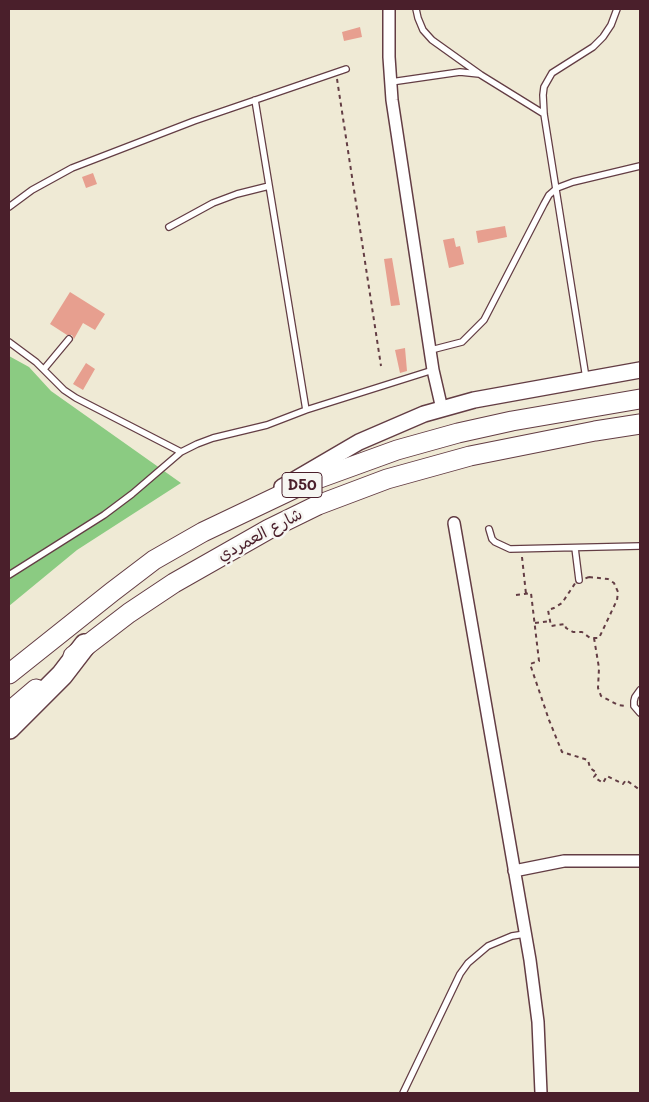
<!DOCTYPE html>
<html>
<head>
<meta charset="utf-8">
<style>
  body { margin:0 }
  #map { position:relative; width:649px; height:1102px; overflow:hidden; background:#efead5; font-family:Mali,sans-serif }
  canvas { display:block }
  .frame { position:absolute; inset:0; border:10px solid #4a1f2b; pointer-events:none }
</style>
</head>
<body>
<div id="map">
<canvas width="649" height="1102"></canvas>
<div class="frame"></div>
</div>
<script>
const c = document.querySelector('canvas').getContext('2d');
c.lineJoin = 'round';
function fill(path, color) {
  c.fillStyle = color;
  c.fill(path, 'evenodd');
}
function poly(rows) {
  const path = new Path2D();
  for (const r of rows) {
    path.moveTo(r[0], r[1]);
    for (let i = 2; i < r.length; i += 2) path.lineTo(r[i], r[i + 1]);
  }
  return path;
}
function strokePath(path, color, width, dash) {
  c.strokeStyle = color;
  c.lineWidth = width;
  c.lineCap = dash ? 'butt' : 'round';
  c.setLineDash(dash || []);
  c.stroke(path);
}
function drawText(font, color, halo, rows, align = 'center') {
  c.font = font + ' Mali,"Playpen Sans Arabic",sans-serif';
  c.lineWidth = 5;
  c.setLineDash([]);
  c.textBaseline = 'middle';
  c.strokeStyle = halo;
  c.fillStyle = color;
  for (const [text, x, y, turn = 0] of rows) {
    c.save();
    c.translate(x, y);
    c.rotate((+turn || 0) * Math.PI / 180);
    c.textAlign = isNaN(turn) ? turn : align;
    if (halo) c.strokeText(text, 0, 0);
    c.fillText(text, 0, 0);
    c.restore();
  }
}
fill(poly([
  [9,356,29,367,51,391,181,483,77,550,9,606]
]), '#8bcb82');
fill(poly([
  [360,27,362,37,344,41,342,32],
  [93,173,97,184,86,188,82,177],
  [505,226,507,237,478,243,476,231],
  [454,238,456,247,460,246,464,264,449,268,443,240],
  [392,258,400,305,391,306,384,259],
  [70,292,105,314,95,330,83,323,74,339,72,335,67,335,50,324],
  [405,348,407,371,400,373,395,350],
  [86,363,95,369,83,390,73,384]
]), '#e79f8f');
const service = poly([
  [416,9,418,18,423,30,432,40,481,75,544,114],
  [391,82,460,72,479,74],
  [255,100,306,410],
  [9,207,32,190,72,168,194,121,346,69],
  [169,227,213,203,237,194,269,186],
  [9,342,36,362,64,390,76,398,181,452],
  [431,350,462,342,484,320,544,204,549,195,557,188,573,182,640,166],
  [44,369,69,339],
  [586,378,544,114,543,95,544,87,552,73,593,47,603,37,611,25,617,9],
  [489,529,492,539,495,542,510,549,640,546],
  [575,548,579,580],
  [9,575,104,515,132,494,181,452,197,444,213,438,267,425,306,410,433,370],
  [640,690,635,697,634,701,634,706,640,713],
  [403,1093,460,974,468,963,488,946,512,936,525,934]
]);
const minor = poly([
  [389,9,389,57,392,100,433,370,442,409],
  [454,523,530,960,538,1022,541,1093],
  [514,871,564,861,640,861]
]);
const tertiary = poly([
  [282,487,359,442,424,414,474,400,640,370]
]);
const primary = poly([
  [73,656,129,613,174,583,269,529,318,505,387,479,470,456,595,431,640,424],
  [9,674,112,592,154,560,203,532,306,483,397,450,458,433,512,421,640,399],
  [9,712,36,689]
]);
const motorway = poly([
  [9,728,62,675,85,645]
]);
strokePath(service, '#633d44', 8);
strokePath(minor, '#633d44', 14);
strokePath(tertiary, '#633d44', 18);
strokePath(primary, '#633d44', 21);
strokePath(motorway, '#633d44', 24);
strokePath(poly([
  [337,79,381,366],
  [522,557,526,594],
  [589,577,608,579,614,583,618,592,617,600,599,638,590,638,582,632,573,632,566,628,565,624,551,626,548,610,554,608,562,603,576,582,589,577],
  [516,595,531,593,539,661,530,664,549,720,562,752,588,760,590,768,597,773,594,777,603,783,607,776,623,784,626,780,640,790],
  [535,623,550,621],
  [594,638,599,668,598,688,601,696,618,705,627,706]
]), '#633d44', 2, [4, 4]);
strokePath(service, '#fff', 5.5);
strokePath(minor, '#fff', 11);
strokePath(tertiary, '#fff', 15);
strokePath(primary, '#fff', 19);
strokePath(motorway, '#fff', 21);
for (const [x, y, w] of [
  [302,485,40]
]) {
  const box = new Path2D();
  box.roundRect(x - w / 2, y - 12.5, w, 25, 4);
  c.fillStyle = '#f6f6f2';
  c.fill(box);
  strokePath(box, '#4a1f2b', 1);
}
drawText('bold 15px', '#4a1f2b', null, [
  ["D50",302,485]
]);
drawText('16px', '#4a1f2b', '#f6f6f2', [
  ["شارع العمردي",260,535,-28]
]);
</script>
</body>
</html>
